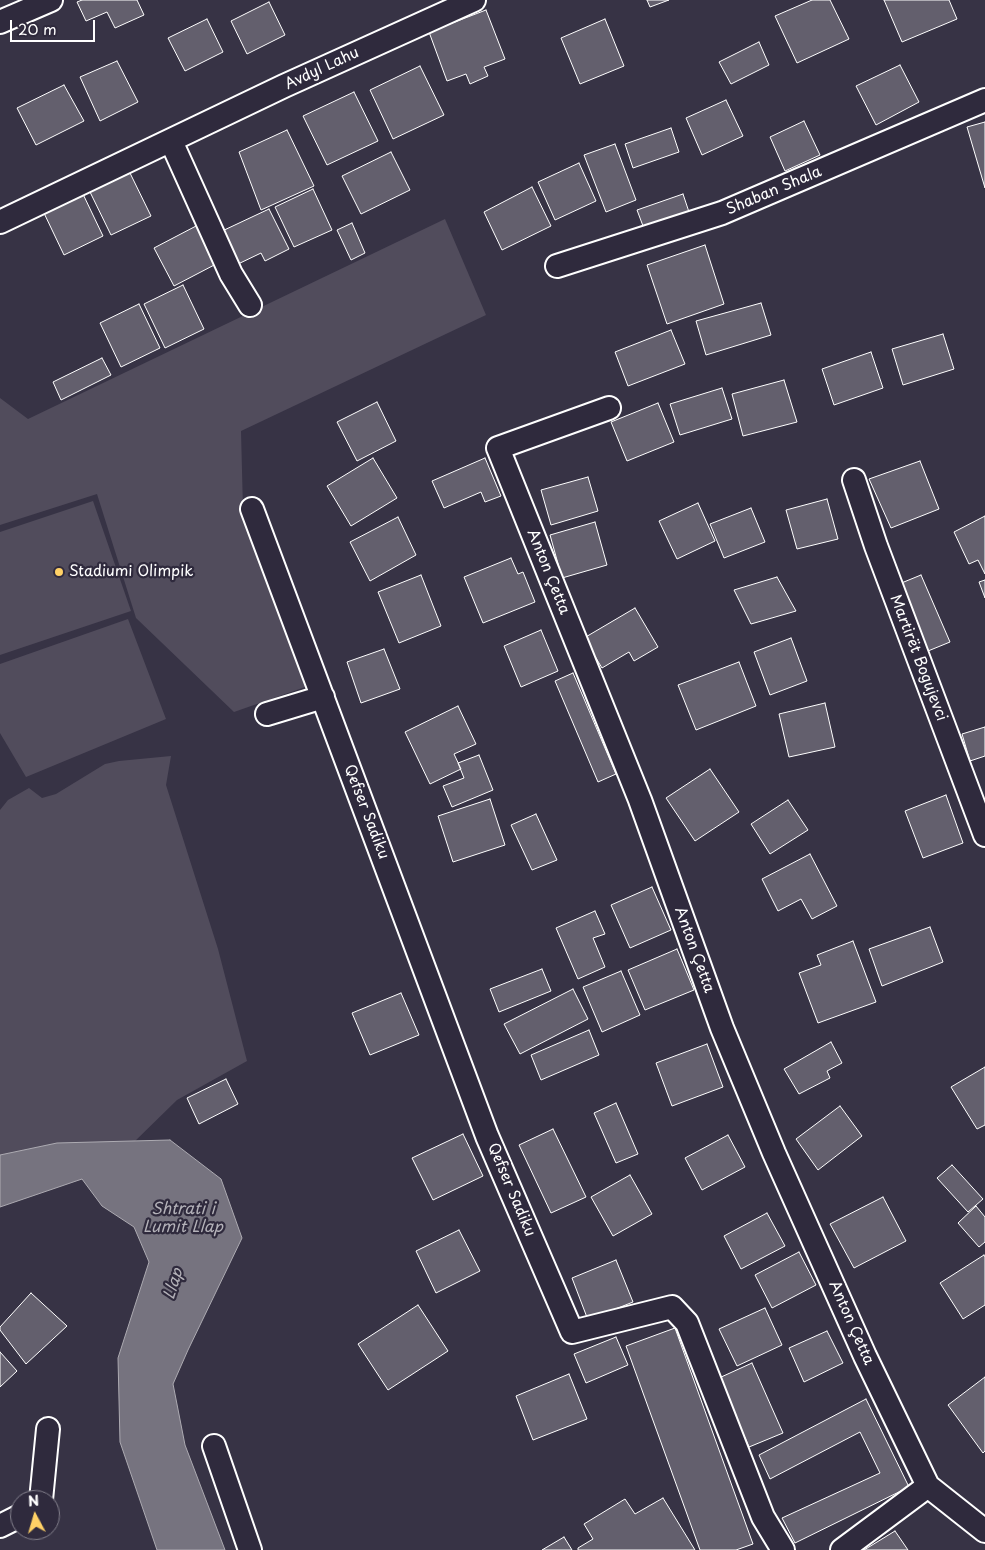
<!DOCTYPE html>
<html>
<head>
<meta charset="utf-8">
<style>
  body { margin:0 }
  #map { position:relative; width:985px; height:1550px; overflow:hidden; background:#373345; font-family:"Playpen Sans",sans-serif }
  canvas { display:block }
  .north { position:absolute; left:10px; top:1490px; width:50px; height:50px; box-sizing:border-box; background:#2f2a3d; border:1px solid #827f8b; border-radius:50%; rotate:354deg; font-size:14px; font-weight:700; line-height:20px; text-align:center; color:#fff }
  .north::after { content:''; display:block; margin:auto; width:18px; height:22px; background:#ffd166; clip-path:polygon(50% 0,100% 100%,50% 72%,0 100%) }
  .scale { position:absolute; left:10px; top:20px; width:85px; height:22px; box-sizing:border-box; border:2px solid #fff; border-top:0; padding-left:6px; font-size:15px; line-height:18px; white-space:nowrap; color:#fff; -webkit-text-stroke:4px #2f2a3d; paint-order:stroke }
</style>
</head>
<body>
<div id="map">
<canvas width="985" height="1550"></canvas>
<div class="north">N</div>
<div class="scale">20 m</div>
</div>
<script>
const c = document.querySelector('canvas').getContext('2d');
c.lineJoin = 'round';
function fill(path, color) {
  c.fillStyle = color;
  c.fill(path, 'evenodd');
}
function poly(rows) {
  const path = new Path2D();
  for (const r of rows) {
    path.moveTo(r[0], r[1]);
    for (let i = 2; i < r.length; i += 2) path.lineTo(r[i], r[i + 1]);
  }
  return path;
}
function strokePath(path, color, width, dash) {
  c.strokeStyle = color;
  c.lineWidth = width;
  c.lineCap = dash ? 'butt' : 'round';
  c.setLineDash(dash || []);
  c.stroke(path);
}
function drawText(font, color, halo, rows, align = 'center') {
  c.font = font + ' "Playpen Sans",sans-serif';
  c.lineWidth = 4.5;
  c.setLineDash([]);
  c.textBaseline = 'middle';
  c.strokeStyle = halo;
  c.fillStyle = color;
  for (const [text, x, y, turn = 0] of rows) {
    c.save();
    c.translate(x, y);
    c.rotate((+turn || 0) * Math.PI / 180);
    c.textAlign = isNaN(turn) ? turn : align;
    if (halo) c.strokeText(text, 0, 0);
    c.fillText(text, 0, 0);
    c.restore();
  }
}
fill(poly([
  [445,219,486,315,241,431,243,510,308,686,234,712,136,618,97,494,0,525,0,398,28,419],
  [93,501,131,611,0,655,0,532],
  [128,619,166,719,26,777,0,733,0,664],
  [171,756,166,785,218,949,247,1061,177,1100,131,1145,0,1185,0,810,8,800,29,788,42,798,56,794,105,764,119,761]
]), '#514c5c');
const water = poly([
  [170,1140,221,1179,242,1238,188,1350,173,1384,185,1445,225,1550,157,1550,120,1442,118,1358,149,1262,134,1227,102,1206,82,1179,0,1207,0,1155,57,1143,170,1140]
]);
fill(water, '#76737f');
strokePath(water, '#adabb2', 1);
const building = poly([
  [82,0,137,0,144,15,115,28,107,12,86,21,77,2,82,0],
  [647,0,669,0,650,7,647,0],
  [812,0,830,0,849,39,797,63,775,16,812,0],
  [884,0,949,0,957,19,902,42,884,0],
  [269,2,285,35,247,54,231,21,269,2],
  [486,10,505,59,484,67,488,76,470,84,466,74,447,81,429,32,486,10],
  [207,19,223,52,185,71,168,38,207,19],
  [605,19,624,66,580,84,561,38,605,19],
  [759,42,769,65,731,84,719,62,759,42],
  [117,61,138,102,100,121,80,77,117,61],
  [900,65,919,102,876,125,856,86,900,65],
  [420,66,444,115,393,139,370,90,420,66],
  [64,85,84,121,36,145,17,108,64,85],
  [354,92,378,141,327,165,303,116,354,92],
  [726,100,743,136,702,155,686,118,726,100],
  [804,121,820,155,785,171,770,137,804,121],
  [985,122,985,188,967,127,985,122],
  [671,128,679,152,633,168,625,144,671,128],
  [287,130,314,186,261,210,239,152,287,130],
  [615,144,636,200,606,212,584,155,615,144],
  [391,152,410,190,361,214,342,176,391,152],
  [579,163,596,201,555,220,538,182,579,163],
  [130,173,151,216,111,235,90,192,130,173],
  [532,187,551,226,502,250,484,212,532,187],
  [313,189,332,230,294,247,275,207,313,189],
  [82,192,103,236,64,255,43,211,82,192],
  [683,194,691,218,646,234,637,210,683,194],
  [269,209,289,249,265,261,261,253,236,265,220,232,269,209],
  [352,223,365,253,351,260,337,230,352,223],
  [198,225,218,263,174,286,154,248,198,225],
  [705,245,724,304,667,324,647,265,705,245],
  [183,285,204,329,165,348,144,304,183,285],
  [761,303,771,335,706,355,696,321,761,303],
  [139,304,160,348,121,367,100,323,139,304],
  [671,330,685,364,628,386,615,352,671,330],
  [943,334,954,369,903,385,892,349,943,334],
  [871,352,883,388,834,405,822,369,871,352],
  [102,358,111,375,61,400,53,382,102,358],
  [784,380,797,422,743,436,732,394,784,380],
  [722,388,732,419,680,435,670,404,722,388],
  [377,402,396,441,357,461,337,422,377,402],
  [658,403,674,442,627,461,611,422,658,403],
  [373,458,397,498,351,526,327,486,373,458],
  [485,458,501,496,485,502,481,492,444,508,432,481,485,458],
  [920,461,939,509,891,528,869,479,920,461],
  [588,477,598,511,551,525,541,490,588,477],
  [827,499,838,539,797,549,786,510,827,499],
  [698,503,715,541,677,559,659,521,698,503],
  [751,508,765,542,724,558,710,524,751,508],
  [985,516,985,574,978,560,969,564,954,532,985,516],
  [398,517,416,555,370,581,350,542,398,517],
  [595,522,607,565,562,578,550,535,595,522],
  [511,558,518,574,523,572,535,602,483,623,464,577,511,558],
  [421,575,441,626,399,643,378,592,421,575],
  [921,575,950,642,928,651,899,584,921,575],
  [777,577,796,611,751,624,734,590,777,577],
  [985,580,985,598,979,582,985,580],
  [635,608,658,647,634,661,629,652,602,668,584,638,635,608],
  [541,630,558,671,521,687,504,646,541,630],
  [791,638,807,681,770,695,754,652,791,638],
  [384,649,400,689,361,703,347,662,384,649],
  [739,662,756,706,696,730,678,685,739,662],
  [573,673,616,774,598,782,555,681,573,673],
  [825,703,835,747,789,757,779,714,825,703],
  [458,706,476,744,454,754,461,769,430,784,405,732,458,706],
  [985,727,985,756,970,761,962,734,985,727],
  [479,755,493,790,452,807,443,786,464,778,458,763,479,755],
  [710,769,739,812,695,841,666,798,710,769],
  [946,795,963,843,923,858,905,811,946,795],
  [490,799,505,845,453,862,438,816,490,799],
  [788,800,808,830,770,854,751,824,788,800],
  [536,814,557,860,532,870,511,825,536,814],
  [810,854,837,906,812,919,801,899,778,911,762,879,810,854],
  [652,887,671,930,630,948,611,905,652,887],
  [595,911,605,934,593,938,605,967,578,979,556,928,595,911],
  [930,927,943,962,882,986,869,949,930,927],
  [853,941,876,1002,818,1023,799,973,821,965,817,955,853,941],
  [677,949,694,990,645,1010,628,970,677,949],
  [542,969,551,991,499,1012,490,989,542,969],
  [621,971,640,1015,602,1032,583,987,621,971],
  [573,989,588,1019,520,1054,504,1024,573,989],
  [401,993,419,1035,370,1055,352,1013,401,993],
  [589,1030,599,1055,541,1080,531,1055,589,1030],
  [831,1042,842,1063,827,1071,830,1078,799,1094,784,1069,831,1042],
  [707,1044,723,1087,672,1106,656,1063,707,1044],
  [985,1067,985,1125,977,1129,951,1087,985,1067],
  [226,1079,238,1104,199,1124,187,1098,226,1079],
  [616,1103,638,1154,616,1163,594,1113,616,1103],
  [840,1106,862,1136,818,1170,796,1139,840,1106],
  [553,1129,586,1197,551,1213,519,1145,553,1129],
  [463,1134,483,1176,433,1200,412,1158,463,1134],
  [728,1135,745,1167,702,1190,685,1158,728,1135],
  [952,1165,983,1199,968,1212,937,1178,952,1165],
  [630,1175,652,1214,613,1236,591,1197,630,1175],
  [883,1197,906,1241,854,1268,830,1224,883,1197],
  [976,1206,985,1217,985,1242,979,1247,958,1223,976,1206],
  [767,1213,785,1246,741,1269,724,1236,767,1213],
  [459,1230,480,1271,436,1293,416,1251,459,1230],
  [799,1252,816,1285,772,1308,755,1275,799,1252],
  [984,1255,985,1257,985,1305,963,1319,940,1283,984,1255],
  [616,1260,633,1302,588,1320,572,1278,616,1260],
  [31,1293,67,1326,26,1364,0,1330,0,1327,31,1293],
  [418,1305,448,1351,388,1390,358,1344,418,1305],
  [765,1308,782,1345,737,1366,719,1329,765,1308],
  [675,1328,753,1544,736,1550,700,1550,626,1346,675,1328],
  [827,1331,843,1363,804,1382,789,1348,827,1331],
  [616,1337,628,1365,586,1383,574,1354,616,1337],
  [0,1352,17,1371,0,1387,0,1352],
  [752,1363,783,1433,749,1447,719,1378,752,1363],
  [569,1374,587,1419,533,1440,516,1396,569,1374],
  [985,1377,985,1451,983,1453,948,1405,985,1377],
  [866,1399,909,1487,795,1543,782,1518,880,1473,860,1432,770,1479,759,1455,866,1399],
  [663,1498,695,1550,578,1550,578,1548,593,1539,584,1524,625,1499,635,1514,663,1498],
  [895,1531,908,1550,864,1550,895,1531],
  [564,1537,572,1550,542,1550,564,1537]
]);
fill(building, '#635f6d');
strokePath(building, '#fff', 1);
const minor = poly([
  [0,22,51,0],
  [171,141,231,274,250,305],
  [0,222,284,86,474,0],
  [557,266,722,213,985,100],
  [609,408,498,448,640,800,722,1028,774,1153,865,1356,928,1486,985,1531],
  [854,480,876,546,985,835],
  [252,509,487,1136,572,1332,672,1307,687,1323,763,1517,783,1550],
  [267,714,323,697],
  [214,1446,250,1550],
  [41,1500,48,1429],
  [0,1526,20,1516],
  [842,1550,928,1486]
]);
strokePath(minor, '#fff', 26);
strokePath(minor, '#2f2a3d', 22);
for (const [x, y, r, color] of [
  [59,572,5,"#ffd166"]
]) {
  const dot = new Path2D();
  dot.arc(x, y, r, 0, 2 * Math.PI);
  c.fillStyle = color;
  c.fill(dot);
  strokePath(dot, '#2f2a3d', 2);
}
drawText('15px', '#fff', '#2f2a3d', [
  ["Avdyl Lahu",322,69,-25],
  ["Shaban Shala",774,191,-23],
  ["Anton Çetta",548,572,68],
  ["Martirët Bogujevci",918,658,69],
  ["Qefser Sadiku",366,812,69],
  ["Anton Çetta",694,950,70],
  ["Qefser Sadiku",511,1190,67],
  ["Anton Çetta",851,1323,66]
]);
drawText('15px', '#fff', '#2f2a3d', [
  ["Stadiumi Olimpik",69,572]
], 'left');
drawText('italic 16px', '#b4b2b9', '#2f2a3d', [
  ["Shtrati i",183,1210],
  ["Lumit Llap",183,1228],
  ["Llap",174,1284,-73]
]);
</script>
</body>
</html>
